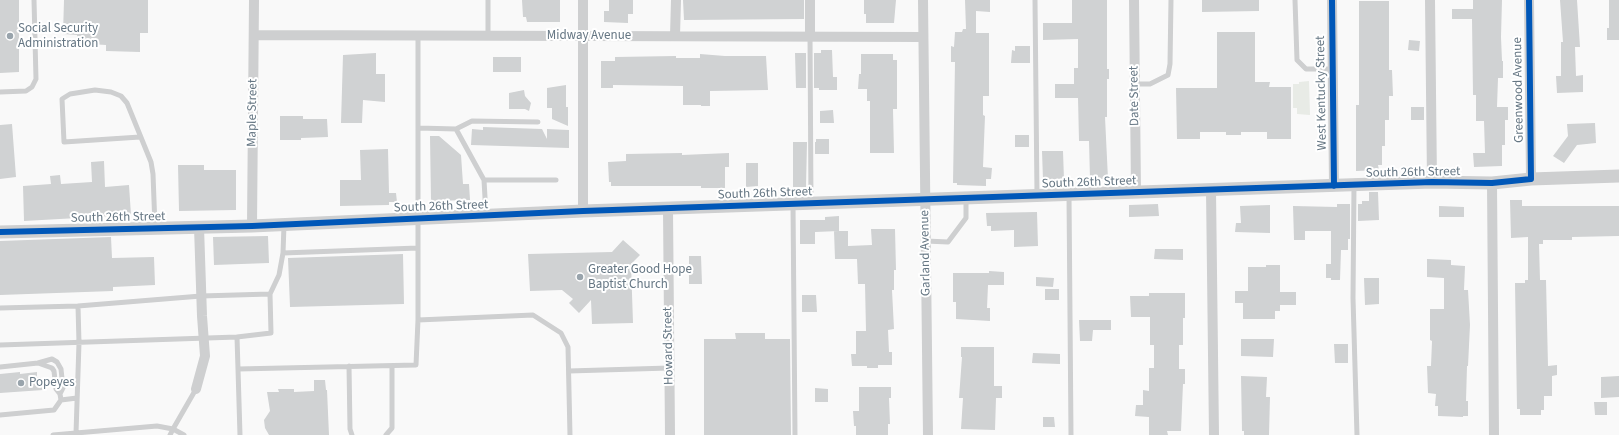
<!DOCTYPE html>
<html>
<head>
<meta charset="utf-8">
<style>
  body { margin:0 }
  canvas { display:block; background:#f9f9f9 }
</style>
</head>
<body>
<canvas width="1619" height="435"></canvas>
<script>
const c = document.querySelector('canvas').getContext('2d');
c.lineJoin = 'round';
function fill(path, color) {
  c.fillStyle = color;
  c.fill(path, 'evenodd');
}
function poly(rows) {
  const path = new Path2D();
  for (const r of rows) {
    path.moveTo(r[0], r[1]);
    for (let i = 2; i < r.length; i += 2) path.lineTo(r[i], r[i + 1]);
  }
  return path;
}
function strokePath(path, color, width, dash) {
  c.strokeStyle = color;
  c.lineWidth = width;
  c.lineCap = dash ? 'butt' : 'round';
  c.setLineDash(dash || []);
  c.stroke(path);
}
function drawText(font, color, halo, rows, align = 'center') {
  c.font = font + ' "Source Sans 3",sans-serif';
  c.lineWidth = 4;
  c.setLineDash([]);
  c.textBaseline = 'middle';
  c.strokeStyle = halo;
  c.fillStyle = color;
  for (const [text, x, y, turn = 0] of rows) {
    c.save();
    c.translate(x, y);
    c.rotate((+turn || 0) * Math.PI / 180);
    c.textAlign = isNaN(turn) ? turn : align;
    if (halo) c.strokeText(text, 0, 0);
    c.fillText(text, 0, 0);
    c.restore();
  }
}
fill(poly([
  [1309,81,1310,115,1297,114,1297,108,1293,108,1293,84,1299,84,1299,82]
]), '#e8ebe6');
fill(poly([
  [0,0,19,0,19,72,0,73],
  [64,0,148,0,148,33,140,33,140,52,106,51,106,45,90,44,90,41,77,41,77,35,63,34],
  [522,0,560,0,560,22,527,22,526,17,523,17],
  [609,0,633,0,633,14,628,14,628,23,604,22,604,11,609,11],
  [683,0,804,0,804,19,684,20],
  [864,0,896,0,894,23,866,23,866,14,864,14],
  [965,0,990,0,990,12,976,11,976,33,989,33,989,96,983,96,983,115,985,116,983,167,992,168,991,179,986,179,986,186,957,185,957,183,953,183,955,62,951,62,951,46,954,47,955,32,962,32,963,29,966,29],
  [1072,0,1107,0,1107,69,1109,69,1109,79,1107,79,1107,117,1105,117,1108,179,1090,179,1089,141,1079,141,1078,98,1055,98,1055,84,1074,84,1074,68,1078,68,1078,39,1043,40,1043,23,1072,23],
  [1202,0,1259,0,1259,11,1202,12],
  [1473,0,1502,0,1501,37,1502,61,1503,61,1503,78,1498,78,1497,107,1508,107,1508,120,1505,120,1505,145,1502,145,1502,166,1474,167,1473,153,1485,153,1484,121,1476,121,1476,95,1473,95,1472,19,1452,19,1452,9,1473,9],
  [1560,0,1577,0,1580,47,1575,47,1576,76,1583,75,1583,92,1557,93,1556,76,1561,76,1561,42,1563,42],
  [1609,0,1619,0,1619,40,1607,40,1607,28,1609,28],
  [1359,1,1389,1,1389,70,1392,70,1393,96,1389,96,1389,120,1385,120,1385,146,1382,146,1382,165,1378,165,1379,170,1356,171,1356,105,1359,105],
  [1217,32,1255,32,1255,82,1270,82,1269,87,1291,87,1291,139,1267,139,1267,132,1241,132,1241,135,1226,135,1226,132,1200,132,1200,139,1177,139,1176,88,1217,88],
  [1409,40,1420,41,1419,51,1408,50],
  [1015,46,1030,46,1030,63,1011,63,1012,50,1015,51],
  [821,50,832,50,833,77,837,77,837,90,819,90,819,88,814,88,814,53,821,53],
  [376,53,376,74,385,74,385,102,363,100,362,123,341,123,343,55],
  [795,53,806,53,806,88,796,88],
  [700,54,725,56,766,56,768,90,710,91,710,106,701,106,701,105,683,105,683,86,613,85,613,88,601,88,601,61,615,61,615,57,676,56,676,58,700,58],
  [861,54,893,54,893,60,897,60,897,109,893,109,894,153,870,153,870,101,867,101,867,89,858,89,859,74,861,74],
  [493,57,521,57,521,72,493,72],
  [566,85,566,107,568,107,568,126,552,119,552,108,547,108,547,88],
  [524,90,525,96,531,103,529,111,525,109,509,109,509,93],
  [1411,107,1424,107,1424,120,1411,120],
  [833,110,834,123,820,123,820,111],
  [280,116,303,116,303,119,327,119,328,137,301,138,301,140,280,140],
  [1595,123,1596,143,1577,145,1564,163,1553,156,1568,136,1567,124],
  [12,124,16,177,0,179,0,125],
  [483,127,542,129,547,139,547,129,569,130,569,148,471,145,472,129,483,130],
  [1015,135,1029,135,1029,147,1015,147],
  [430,136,439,136,461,155,463,184,469,184,470,200,431,201],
  [816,139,829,139,829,154,815,154,815,142,816,142],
  [793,142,807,142,806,187,793,187],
  [388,149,389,193,396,193,397,202,389,202,389,205,340,206,340,180,361,180,360,150],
  [1042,151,1063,151,1064,180,1043,180],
  [682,153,682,155,729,153,729,167,725,167,725,188,701,188,701,186,611,186,611,182,609,182,608,162,626,161,626,154],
  [104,161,105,187,129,185,131,215,24,221,23,186,51,184,50,176,60,175,61,184,92,182,91,162],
  [746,163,758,163,758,186,746,187],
  [178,165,204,165,204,170,236,170,236,210,179,211],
  [1369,192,1378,192,1379,220,1358,221,1358,204,1362,204,1362,201,1369,201],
  [1510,200,1522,200,1522,206,1619,206,1619,236,1572,237,1572,240,1543,240,1543,244,1539,244,1540,280,1546,280,1548,366,1557,365,1557,375,1552,376,1552,396,1544,396,1544,410,1541,410,1541,415,1520,415,1520,409,1517,409,1515,283,1525,283,1525,280,1528,280,1528,237,1511,238],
  [1158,204,1159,216,1129,217,1129,205],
  [1337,204,1350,204,1350,239,1348,239,1348,250,1341,250,1340,280,1331,280,1331,278,1326,278,1326,264,1331,264,1331,231,1305,231,1305,240,1294,240,1293,206,1337,207],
  [1270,205,1270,233,1235,232,1236,223,1241,223,1240,206],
  [1439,206,1464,207,1464,217,1439,217],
  [1037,212,1038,246,1014,247,1014,230,991,231,991,226,987,226,986,213],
  [839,216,839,231,815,232,815,244,800,244,800,220,825,220,825,217],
  [871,229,895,229,896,270,894,270,894,290,892,290,894,329,888,330,889,352,892,352,892,365,878,365,878,368,867,368,867,366,852,366,851,354,856,354,856,331,866,331,865,284,858,284,857,259,835,259,834,231,848,231,848,246,872,245],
  [268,236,269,263,214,265,213,237],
  [111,237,112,258,154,257,155,285,113,287,113,291,0,295,0,241],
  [623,240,640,255,631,264,633,323,592,324,591,300,579,313,569,303,573,299,562,290,530,291,528,254,612,252],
  [1155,249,1183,249,1183,260,1154,259],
  [403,254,404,304,290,307,288,258],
  [689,256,701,256,702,284,689,284],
  [1427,259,1451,260,1451,265,1465,266,1464,290,1468,290,1470,325,1468,366,1467,366,1466,401,1468,401,1468,416,1463,416,1463,417,1438,416,1438,406,1435,406,1436,394,1428,393,1427,366,1431,366,1432,341,1430,340,1430,309,1444,309,1444,278,1427,277],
  [1266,265,1280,265,1280,292,1296,292,1296,305,1280,305,1280,311,1275,311,1275,319,1243,319,1243,303,1235,303,1235,291,1248,291,1248,267,1266,267],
  [989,271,1004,272,1004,285,988,285,987,308,990,308,990,321,956,319,956,302,953,302,953,273,989,273],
  [1036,277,1054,278,1053,287,1036,286],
  [1364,278,1379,278,1379,304,1365,305],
  [1045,289,1059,289,1059,300,1045,300],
  [1149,293,1185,293,1185,318,1183,318,1183,345,1179,345,1179,369,1185,369,1185,384,1183,384,1181,431,1167,431,1168,435,1149,435,1149,417,1135,416,1136,405,1143,405,1143,390,1149,391,1149,368,1154,368,1154,345,1150,345,1150,317,1131,317,1130,296,1149,296],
  [802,295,816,295,817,312,802,312],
  [1079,320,1111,320,1111,330,1093,330,1092,341,1080,341],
  [735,333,765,333,765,339,790,339,791,435,704,435,704,339,736,339],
  [1241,339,1274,339,1273,357,1241,356],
  [1334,344,1348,344,1348,363,1335,363],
  [961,347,994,347,994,386,1002,386,1002,398,996,398,995,430,961,429,963,398,959,398,962,357,961,357],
  [1033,353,1060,354,1060,364,1032,363],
  [20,372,20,374,37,372,37,377,41,377,43,390,0,393,0,374],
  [1241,376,1267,377,1266,397,1270,397,1269,435,1244,435,1244,431,1242,431],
  [1619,376,1619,397,1601,398,1601,377],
  [314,380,325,380,326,390,327,390,329,435,269,435,265,428,264,420,270,411,267,392,279,392,278,389,294,389,294,392,314,391],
  [859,387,891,387,891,398,889,398,890,424,888,424,888,435,856,435,856,426,854,426,853,411,859,411],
  [815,388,828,389,828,402,815,402],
  [1594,402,1607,402,1607,415,1595,415],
  [1043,417,1054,417,1055,427,1043,427]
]), '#d0d2d3');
strokePath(poly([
  [488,0,488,36],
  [1035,0,1037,195],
  [1295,0,1297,60,1306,69,1333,69],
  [418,36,418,320,533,315,561,333,568,347,570,435],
  [810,36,811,203],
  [1135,84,1150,84,1168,75,1170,64,1171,0],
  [0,92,26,91,32,87,36,79,34,0],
  [418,128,456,129,484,180,556,180],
  [456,129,472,121,538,122],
  [140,137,64,142,62,99,70,94,95,90,111,92,121,96,127,103,151,162,153,174,155,227],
  [484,180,486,215],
  [1354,185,1353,298,1357,435],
  [1069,196,1071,435],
  [793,204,795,435],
  [284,225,283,253,418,248],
  [926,241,948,242,966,218,966,199],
  [283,253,279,275,270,294,271,333,237,337,238,369,416,365,418,320],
  [0,308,78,306],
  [0,345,237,337],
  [38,363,52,359,57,362,61,369,63,388,60,394],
  [349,366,350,429,352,435],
  [0,367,38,363,52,368,54,371,56,389,60,394,61,400,54,410,0,415],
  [238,369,240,435],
  [569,371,669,368],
  [61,400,77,398],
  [53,435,76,433,79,343,78,306,201,296,270,294],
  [76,435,76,433,157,426,173,429,196,389],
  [170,435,173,429,184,435],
  [386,435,392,428,392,366]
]), '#cecfd0', 5);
strokePath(poly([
  [923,0,928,435],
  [1134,0,1136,192],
  [1332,0,1334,186],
  [1430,0,1432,182],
  [1529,0,1531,179],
  [254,35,923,37],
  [675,36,676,0],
  [810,36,810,0],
  [1492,183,1494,435],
  [1211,190,1214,435],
  [668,209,670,435],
  [583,211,583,0],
  [252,226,254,0],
  [196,389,205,356,202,316,199,227]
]), '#cecfd0', 10);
strokePath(poly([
  [0,232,252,226,583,211,1432,182,1492,183,1531,179,1619,176]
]), '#cecfd0', 13);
strokePath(poly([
  [1332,0,1334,186],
  [0,232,252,226,583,211,1432,182,1492,183,1531,179,1529,0]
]), '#0057b8', 6);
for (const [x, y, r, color] of [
  [10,36,4,"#99a4ac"],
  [580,277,4,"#99a4ac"],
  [21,383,4,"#99a4ac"]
]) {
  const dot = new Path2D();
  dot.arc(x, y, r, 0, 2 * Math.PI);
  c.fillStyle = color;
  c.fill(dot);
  strokePath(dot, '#fff', 1.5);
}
drawText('13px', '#657683', '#fff', [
  ["Social Security",18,29],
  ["Administration",18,44],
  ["Greater Good Hope",588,270],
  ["Baptist Church",588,285],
  ["Popeyes",29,383]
], 'left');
drawText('13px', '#657683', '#fff', [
  ["Midway Avenue",589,36],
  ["Greenwood Avenue",1519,90,-91],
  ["West Kentucky Street",1322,93,-91],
  ["Date Street",1135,96,-91],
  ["Maple Street",253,113,-89],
  ["South 26th Street",1413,173,-1],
  ["South 26th Street",1089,183,-2],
  ["South 26th Street",765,194,-2],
  ["South 26th Street",441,207,-2],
  ["South 26th Street",118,218,-1],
  ["Garland Avenue",926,253,-91],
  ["Howard Street",669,346,-91]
]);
</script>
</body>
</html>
